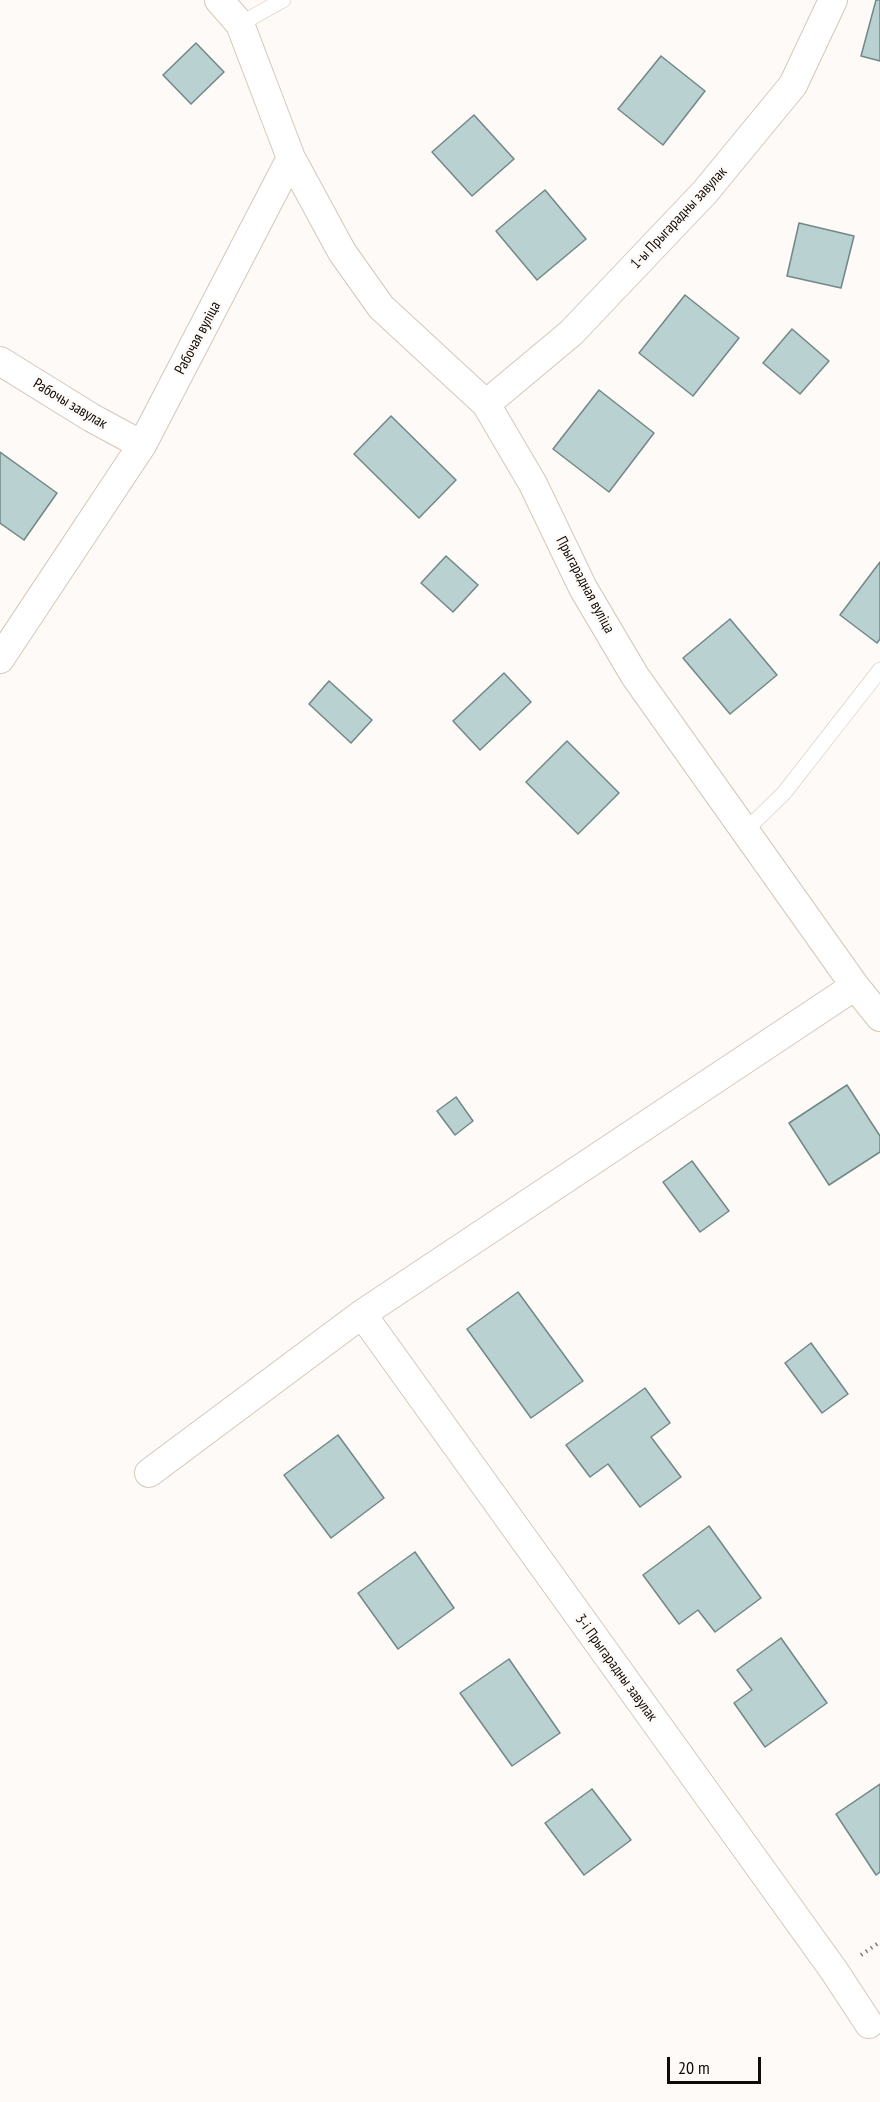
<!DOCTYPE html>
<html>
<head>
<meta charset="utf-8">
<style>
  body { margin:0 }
  #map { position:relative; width:880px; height:2102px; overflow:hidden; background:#fdfaf7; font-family:"PT Sans Narrow",sans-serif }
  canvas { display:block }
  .scale { position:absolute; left:667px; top:2057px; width:94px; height:27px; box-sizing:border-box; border:3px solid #100b07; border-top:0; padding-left:8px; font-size:18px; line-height:21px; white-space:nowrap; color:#100b07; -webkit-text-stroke:4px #fdfaf7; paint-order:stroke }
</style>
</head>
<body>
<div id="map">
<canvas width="880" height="2102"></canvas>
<div class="scale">20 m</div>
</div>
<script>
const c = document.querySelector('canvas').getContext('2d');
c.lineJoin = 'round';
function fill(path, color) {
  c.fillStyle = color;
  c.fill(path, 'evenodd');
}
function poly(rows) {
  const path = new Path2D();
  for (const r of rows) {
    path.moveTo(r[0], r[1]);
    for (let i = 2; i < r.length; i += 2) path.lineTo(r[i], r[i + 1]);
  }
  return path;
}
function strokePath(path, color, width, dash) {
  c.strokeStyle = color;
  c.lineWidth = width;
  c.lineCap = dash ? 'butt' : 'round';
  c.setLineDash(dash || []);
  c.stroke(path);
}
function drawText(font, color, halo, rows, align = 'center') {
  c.font = font + ' "PT Sans Narrow",sans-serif';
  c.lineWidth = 5;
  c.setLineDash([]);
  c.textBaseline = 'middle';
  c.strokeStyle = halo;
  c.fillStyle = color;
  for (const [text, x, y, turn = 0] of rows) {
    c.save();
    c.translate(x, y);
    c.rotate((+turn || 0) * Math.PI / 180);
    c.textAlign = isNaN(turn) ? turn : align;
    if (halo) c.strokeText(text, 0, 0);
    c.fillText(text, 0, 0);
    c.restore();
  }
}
const building = poly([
  [876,0,880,0,880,61,861,56,876,0],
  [196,43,224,72,191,104,163,75,196,43],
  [661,56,705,91,663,145,618,109,661,56],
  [474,115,514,159,472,196,432,152,474,115],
  [545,190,586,239,537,280,496,231,545,190],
  [799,223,854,236,841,288,787,276,799,223],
  [685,295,739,338,693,396,639,353,685,295],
  [792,329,829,361,800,394,763,363,792,329],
  [599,390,654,433,609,492,553,449,599,390],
  [391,416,456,480,419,518,354,454,391,416],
  [0,452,57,493,24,540,0,523,0,452],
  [446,556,478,585,453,612,421,583,446,556],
  [880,562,880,639,877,643,840,615,880,562],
  [730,619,777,675,730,714,683,658,730,619],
  [504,673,531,702,480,750,453,721,504,673],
  [329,681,372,720,351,743,309,704,329,681],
  [567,741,619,793,578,834,526,782,567,741],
  [847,1085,880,1136,880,1152,829,1185,789,1123,847,1085],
  [456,1097,473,1121,455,1135,437,1111,456,1097],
  [692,1161,729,1211,700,1232,663,1182,692,1161],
  [518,1292,583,1381,531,1418,467,1329,518,1292],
  [811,1343,848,1394,822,1413,785,1363,811,1343],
  [645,1388,670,1423,651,1437,681,1477,640,1507,608,1464,590,1477,566,1445,645,1388],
  [338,1435,384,1498,331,1538,284,1475,338,1435],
  [709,1526,761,1598,715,1632,698,1610,679,1624,643,1575,709,1526],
  [415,1552,454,1608,398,1649,358,1593,415,1552],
  [781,1638,827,1703,765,1747,734,1703,752,1690,737,1670,781,1638],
  [509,1659,560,1733,512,1766,460,1693,509,1659],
  [880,1784,880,1872,876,1875,836,1814,880,1784],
  [592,1789,631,1840,584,1875,545,1823,592,1789]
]);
fill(building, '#b9d1d0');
strokePath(building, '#728887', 1.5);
const lane = poly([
  [240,24,283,0],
  [746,830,784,793,880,670]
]);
const street = poly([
  [291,158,342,252,381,307,486,404,533,484,583,588,635,676,855,986,880,1017],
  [0,361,92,418,142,445],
  [486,404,571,333,705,192,793,85,833,0],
  [0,659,142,445,291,158,240,24,219,0],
  [362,1314,835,1972,869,2024],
  [149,1473,362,1314,855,986]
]);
strokePath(lane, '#d6c7ba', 16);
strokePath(street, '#d6c7ba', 30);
strokePath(poly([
  [861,1955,880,1942]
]), '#837f7b', 4, [1.5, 4.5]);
strokePath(lane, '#fff', 15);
strokePath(street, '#fff', 28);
drawText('15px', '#100b07', '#fdfaf7', [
  ["1-ы Прыгарадны завулак",679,218,-47],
  ["Рабочая вуліца",198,338,-62],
  ["Рабочы завулак",70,404,31],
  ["Прыгарадная вуліца",585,585,62],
  ["3-і Прыгарадны завулак",616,1668,54]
]);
</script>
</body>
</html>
